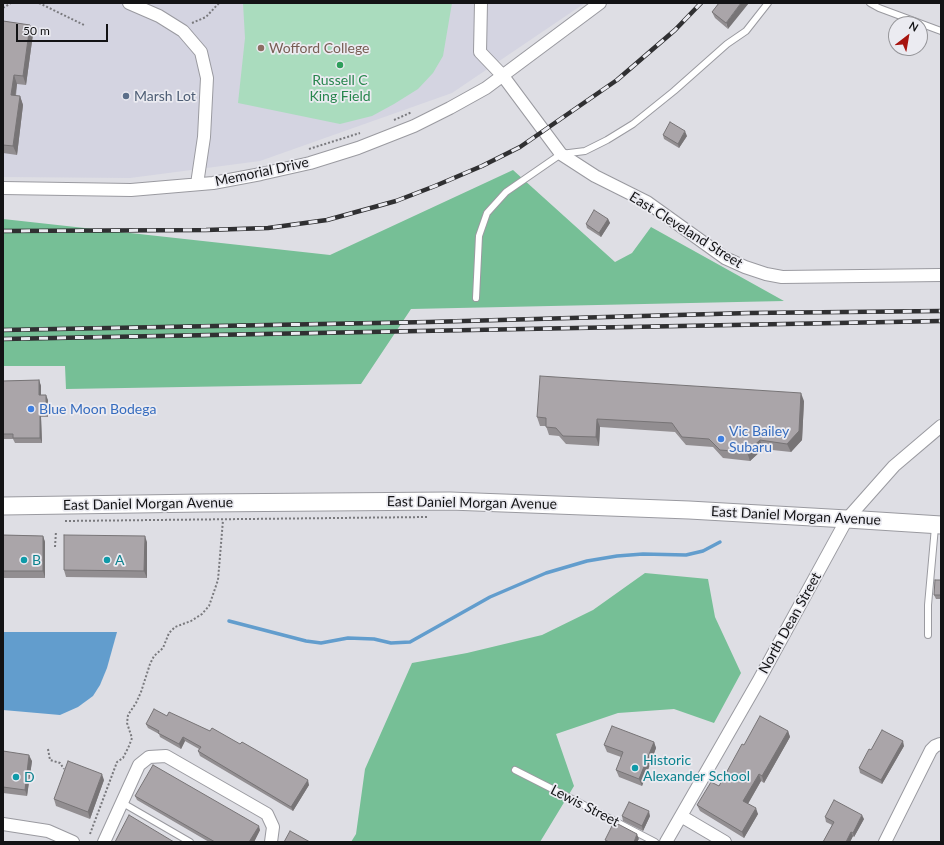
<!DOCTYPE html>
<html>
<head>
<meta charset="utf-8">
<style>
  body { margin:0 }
  #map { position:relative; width:944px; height:845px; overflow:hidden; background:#dedee4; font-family:Lato,sans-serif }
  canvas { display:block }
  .frame { position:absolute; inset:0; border:4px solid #131315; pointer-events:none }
  .north { position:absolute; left:888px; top:16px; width:40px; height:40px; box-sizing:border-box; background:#ebebf1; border:1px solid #959599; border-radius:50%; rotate:31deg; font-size:11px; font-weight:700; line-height:16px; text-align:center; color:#131315 }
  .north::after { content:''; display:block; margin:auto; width:14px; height:18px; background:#a7140f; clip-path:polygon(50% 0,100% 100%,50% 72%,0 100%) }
  .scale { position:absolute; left:16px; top:24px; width:92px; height:18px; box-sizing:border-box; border:2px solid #131315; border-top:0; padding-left:5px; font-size:12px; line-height:14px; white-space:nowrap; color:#131315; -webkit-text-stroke:3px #ebebf1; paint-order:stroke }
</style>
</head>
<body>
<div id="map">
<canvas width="944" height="845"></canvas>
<div class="frame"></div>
<div class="north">N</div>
<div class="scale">50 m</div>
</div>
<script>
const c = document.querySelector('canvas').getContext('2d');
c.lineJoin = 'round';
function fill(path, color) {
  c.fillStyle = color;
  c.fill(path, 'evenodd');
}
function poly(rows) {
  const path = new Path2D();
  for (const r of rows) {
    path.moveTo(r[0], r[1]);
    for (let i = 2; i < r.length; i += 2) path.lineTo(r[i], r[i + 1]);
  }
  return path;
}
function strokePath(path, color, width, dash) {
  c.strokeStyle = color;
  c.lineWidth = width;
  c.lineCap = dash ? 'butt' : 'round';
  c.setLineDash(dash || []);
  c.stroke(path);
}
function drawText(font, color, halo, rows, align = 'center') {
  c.font = font + ' Lato,sans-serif';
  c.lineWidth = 3.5;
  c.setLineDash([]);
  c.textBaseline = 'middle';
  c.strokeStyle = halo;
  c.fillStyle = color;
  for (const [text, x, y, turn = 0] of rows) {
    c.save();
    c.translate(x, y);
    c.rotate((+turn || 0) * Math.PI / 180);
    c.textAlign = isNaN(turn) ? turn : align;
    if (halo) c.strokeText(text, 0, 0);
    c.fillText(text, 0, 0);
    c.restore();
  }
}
fill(poly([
  [3,3,585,3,452,93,260,161,130,178,3,177]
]), '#d4d4e1');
fill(poly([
  [243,3,452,3,443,56,433,73,418,89,394,104,372,116,340,124,238,103,245,38]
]), '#aadcbe');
fill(poly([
  [513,170,615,262,632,253,651,227,784,301,411,309,361,384,66,389,65,366,3,366,3,219,330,255],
  [645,573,708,579,715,617,741,673,714,723,674,709,618,713,556,734,574,786,540,842,351,842,356,834,365,769,412,663,467,653,542,635,593,610]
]), '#76bf96');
fill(poly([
  [3,632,117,632,107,668,100,685,93,696,78,707,60,715,3,710]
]), '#629dcd');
strokePath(poly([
  [229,621,306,641,321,643,348,638,374,639,391,643,410,642,490,597,546,573,587,561,617,556,643,554,686,555,703,551,720,542]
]), '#629dcd', 3.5);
const service = poly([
  [870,3,879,8,941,31],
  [476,298,479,236,487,213,506,192,561,154,585,151,607,140,633,124,674,91,727,44,746,31,768,3],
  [928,635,928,605,935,527],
  [515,770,580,803,655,842],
  [121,802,190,842]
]);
const minor = poly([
  [129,3,159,16,183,31,201,52,207,78,204,137,197,184],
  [481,3,480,52,503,76,561,154,595,176,647,202,725,258,745,267,766,274,782,277,941,275],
  [3,188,131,190,213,183,261,174,310,163,358,148,414,126,450,108,486,88,600,3],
  [681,816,725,842],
  [3,824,48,831,73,842],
  [104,842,139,765,149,757,166,756,267,814,273,827,271,842],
  [666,842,759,680,847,519,894,466,941,426],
  [885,842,931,750,935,746,940,744]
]);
const secondary = poly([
  [3,506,203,503,450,501,689,510,847,519,941,525]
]);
strokePath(service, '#9a9aa0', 8);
strokePath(minor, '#9a9aa0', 14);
strokePath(secondary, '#9a9aa0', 19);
strokePath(poly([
  [39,3,84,25],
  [3,8,11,3],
  [192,23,206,17,219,3],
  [394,120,412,112],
  [309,149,360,133],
  [65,521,427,517],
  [55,547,56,531],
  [48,749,50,760,60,763,64,769],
  [90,834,117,762,123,758,129,746,132,738,127,723,128,715,136,703,141,692,150,664,154,656,163,648,169,633,175,627,191,621,202,614,209,606,218,580,223,520]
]), '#79797d', 2, [2, 2]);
strokePath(service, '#fff', 6);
strokePath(minor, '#fff', 12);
strokePath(secondary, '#fff', 17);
const rail = poly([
  [3,231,206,230,268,228,327,220,396,201,435,186,482,166,520,147,617,80,675,30,701,3],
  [3,330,429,322,749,313,941,311],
  [3,339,941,321]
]);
strokePath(rail, '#303032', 4.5);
strokePath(rail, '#ebebf1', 3, [9]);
fill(poly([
  [719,3,728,29,715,18,712,12],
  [3,21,30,25,33,34,26,85,17,84,16,96,20,96,23,105,17,155,3,153],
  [663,135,687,136,679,148,664,139],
  [608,219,610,223,601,237,587,228,586,224],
  [39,380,41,386,41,395,48,400,48,417,41,417,42,443,15,443,13,439,3,439,3,381],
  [804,401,802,440,791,452,763,449,750,461,723,458,713,447,686,445,675,432,600,427,599,446,566,444,559,436,549,435,546,426,540,426,537,417],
  [3,535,43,536,45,542,45,578,3,578],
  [147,542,147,578,66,577,64,570],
  [941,580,941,599,936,599,934,595],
  [167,716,309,785,293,811,200,756,198,751,199,749,185,741,181,749,160,737,159,734,148,728,146,724],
  [788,731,790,737,764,783,761,781,748,804,758,814,744,838,700,811,697,805,719,786,744,745],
  [654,742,656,748,642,786,619,777,616,770,621,757,607,752,604,745],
  [904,746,882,784,860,773,859,768,871,750],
  [3,751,32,761,27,796,3,793],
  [104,780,90,819,56,806,54,799],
  [135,796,260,830,254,842,209,842,137,800],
  [622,816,650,816,643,831,623,821],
  [825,817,864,819,854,837,853,836,850,842,823,842,832,825,826,822]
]), '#928e91');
fill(poly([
  [741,3,749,3,728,29,726,23],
  [30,25,33,34,26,85,23,76],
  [14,75,17,84,14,104,11,95],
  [20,96,23,105,17,155,13,146],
  [685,131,687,136,679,148,678,144],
  [608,219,610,223,601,237,599,233],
  [39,380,41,386,41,400,39,395],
  [801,393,804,401,802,440,791,452,787,444],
  [46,395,48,400,48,417,46,411],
  [40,412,41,417,42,443,40,438],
  [597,419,600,427,599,446,596,437],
  [760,440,763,449,750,461,747,452],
  [43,536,45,542,45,578,43,571],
  [145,536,147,542,147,578,144,571],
  [788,731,790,737,764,783,762,776],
  [183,737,185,741,181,749,179,744],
  [903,741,904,746,882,784,881,780],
  [654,742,656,748,642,786,639,779],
  [29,755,32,761,27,796,25,790],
  [102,774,104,780,90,819,88,812],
  [759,774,761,781,746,807,743,801],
  [308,780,309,785,293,811,291,807],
  [756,808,758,814,744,838,742,832],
  [649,811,650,816,643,831,642,826],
  [862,815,864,819,854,837,853,833],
  [259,826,260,830,254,842,249,842],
  [851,832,853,836,850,842,846,842],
  [637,834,639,839,637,842,634,842]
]), '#777476');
const building = poly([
  [719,3,741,3,726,23,712,12,719,3],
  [3,21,30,25,23,76,14,75,11,95,20,96,13,146,3,145,3,21],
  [670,122,685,131,678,144,663,135,670,122],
  [594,210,608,219,599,233,586,224,594,210],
  [540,376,801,393,799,431,787,444,760,440,747,452,720,450,709,439,682,437,672,423,597,419,596,437,563,436,556,428,546,427,546,418,537,417,540,376],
  [39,380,39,395,46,395,46,411,40,412,40,438,13,438,13,434,3,434,3,381,39,380],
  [3,535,43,536,43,571,3,571,3,535],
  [64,535,145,536,144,571,64,570,64,535],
  [935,580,941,580,941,595,934,595,935,580],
  [154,709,167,716,169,712,210,731,212,728,240,744,242,742,308,780,291,807,198,751,201,747,183,737,179,744,158,733,159,731,146,724,154,709],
  [760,716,788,731,762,776,759,774,743,801,756,808,742,832,697,805,711,782,719,786,742,744,744,745,760,716],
  [612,726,654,742,639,779,616,770,623,752,604,745,612,726],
  [882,730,903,741,881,780,859,768,869,749,871,750,882,730],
  [3,751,29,755,25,790,3,787,3,751],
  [68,761,102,774,88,812,54,799,68,761],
  [153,765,259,826,249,842,215,842,135,796,153,765],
  [834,800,862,815,853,833,851,832,846,842,823,842,834,822,825,817,834,800],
  [629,802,649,811,642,826,622,816,629,802],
  [129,815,174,842,115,842,129,815],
  [613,824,617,827,618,824,637,834,634,842,609,842,605,840,613,824],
  [290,831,310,842,284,842,290,831]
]);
fill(building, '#aaa5a9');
strokePath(building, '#777476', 1);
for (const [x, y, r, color] of [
  [261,48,4,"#8d6e63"],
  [340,65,4,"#2e9e5b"],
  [126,96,4,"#5c6f8a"],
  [31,409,4,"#3f7fe0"],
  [721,439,4,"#3f7fe0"],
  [24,560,4,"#0f9aa8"],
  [107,560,4,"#0f9aa8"],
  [635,768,4,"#0f9aa8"],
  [16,777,4,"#0f9aa8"]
]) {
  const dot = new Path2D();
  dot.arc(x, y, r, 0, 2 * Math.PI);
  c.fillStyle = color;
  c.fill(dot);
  strokePath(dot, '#ebebf1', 1.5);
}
drawText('14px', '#785e54', '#ebebf1', [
  ["Wofford College",269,48]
], 'left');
drawText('14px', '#27864d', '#ebebf1', [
  ["Russell C",340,80],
  ["King Field",340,96]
]);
drawText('14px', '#4e5e75', '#ebebf1', [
  ["Marsh Lot",134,96]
], 'left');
drawText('14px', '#131315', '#ebebf1', [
  ["Memorial Drive",262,172,-12],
  ["East Cleveland Street",686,230,32],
  ["East Daniel Morgan Avenue",472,503,1],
  ["East Daniel Morgan Avenue",148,504,-1],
  ["East Daniel Morgan Avenue",796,516,3],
  ["North Dean Street",790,623,-61],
  ["Lewis Street",585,806,27]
]);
drawText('14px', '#366cbe', '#ebebf1', [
  ["Blue Moon Bodega",39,409],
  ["Vic Bailey",729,431],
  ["Subaru",729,447]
], 'left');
drawText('14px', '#0d838f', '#ebebf1', [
  ["B",32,560],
  ["A",115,560],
  ["Historic",643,760],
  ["Alexander School",643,776],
  ["D",24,777]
], 'left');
</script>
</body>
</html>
